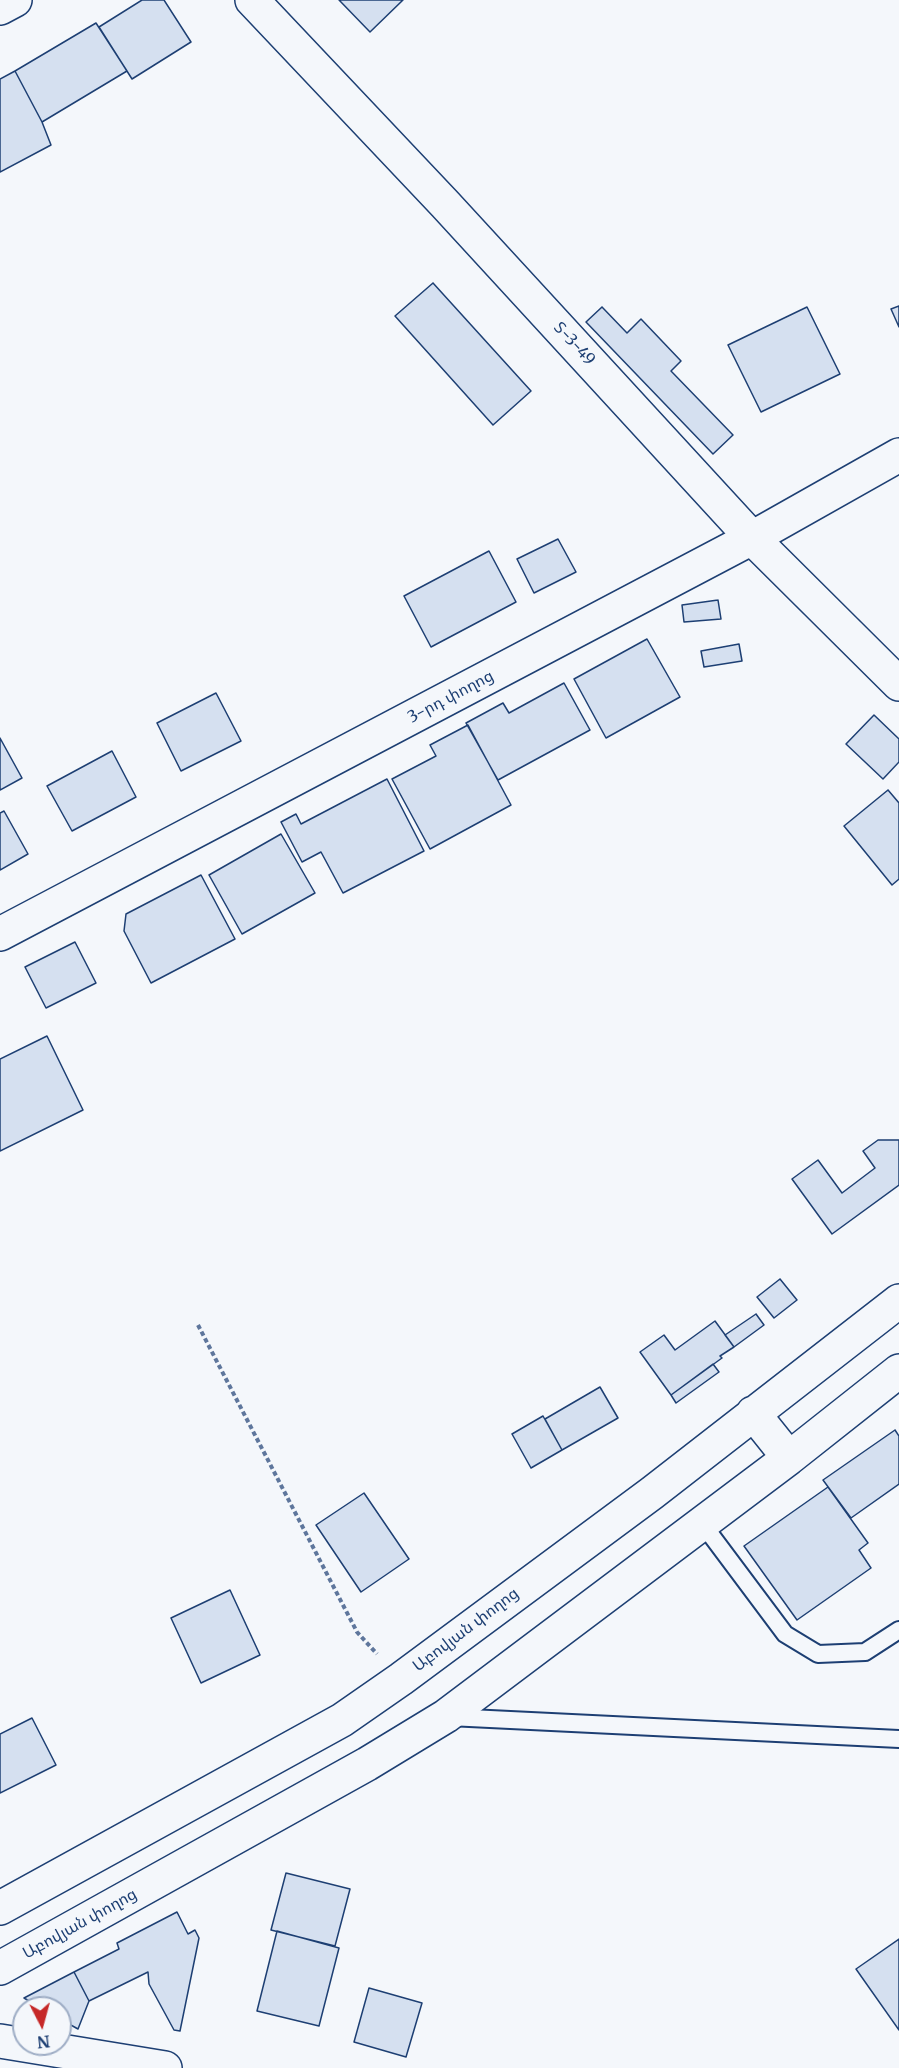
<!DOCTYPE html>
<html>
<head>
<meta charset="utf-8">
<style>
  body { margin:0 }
  #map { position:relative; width:899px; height:2068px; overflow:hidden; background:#f4f7fb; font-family:Merriweather,serif }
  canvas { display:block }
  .north { position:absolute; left:12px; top:1996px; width:60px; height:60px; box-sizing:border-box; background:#f4f7fb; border:2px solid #9eadc5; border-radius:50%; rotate:174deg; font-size:16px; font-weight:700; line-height:24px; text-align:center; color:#1d3f73 }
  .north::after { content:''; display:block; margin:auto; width:21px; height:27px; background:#c62828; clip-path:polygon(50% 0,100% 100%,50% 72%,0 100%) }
</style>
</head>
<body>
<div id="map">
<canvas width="899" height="2068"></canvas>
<div class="north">N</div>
</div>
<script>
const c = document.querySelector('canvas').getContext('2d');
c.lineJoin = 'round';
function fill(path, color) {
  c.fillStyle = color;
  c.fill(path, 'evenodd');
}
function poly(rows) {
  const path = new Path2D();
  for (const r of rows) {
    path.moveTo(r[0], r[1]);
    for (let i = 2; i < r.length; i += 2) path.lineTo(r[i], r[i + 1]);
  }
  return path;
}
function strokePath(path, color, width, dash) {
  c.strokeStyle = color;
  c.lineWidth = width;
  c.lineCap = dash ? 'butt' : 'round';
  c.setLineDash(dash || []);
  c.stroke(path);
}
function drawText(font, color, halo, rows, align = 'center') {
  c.font = font + ' Merriweather,"Noto Sans Armenian",serif';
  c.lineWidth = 4.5;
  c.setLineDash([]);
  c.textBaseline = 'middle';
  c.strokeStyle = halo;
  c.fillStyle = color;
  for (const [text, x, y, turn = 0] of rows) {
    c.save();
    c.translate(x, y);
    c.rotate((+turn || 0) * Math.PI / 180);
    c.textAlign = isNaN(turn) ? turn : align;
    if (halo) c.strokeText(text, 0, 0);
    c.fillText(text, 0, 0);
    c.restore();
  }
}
const building = poly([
  [142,0,164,0,191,42,132,79,99,27,142,0],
  [339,0,403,0,370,32,339,0],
  [96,23,127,71,42,122,15,71,96,23],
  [15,71,42,122,51,145,0,172,0,79,15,71],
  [433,283,531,391,493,425,395,316,433,283],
  [899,306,899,327,891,309,899,306],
  [602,307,627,333,641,319,681,361,671,371,733,435,713,454,586,322,602,307],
  [807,307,840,374,761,412,728,345,807,307],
  [558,539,576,572,534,593,517,559,558,539],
  [489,551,516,602,431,647,404,596,489,551],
  [718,600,721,619,684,622,682,605,718,600],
  [647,639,680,697,606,738,574,679,647,639],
  [739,644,742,661,704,667,701,651,739,644],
  [564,683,590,730,498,780,466,723,503,703,509,713,564,683],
  [216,693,241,741,181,771,157,723,216,693],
  [874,715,899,739,899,762,883,779,846,744,874,715],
  [468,725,511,805,430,849,392,779,436,756,430,745,468,725],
  [0,738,22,778,0,790,0,738],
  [112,751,136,797,72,831,47,786,112,751],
  [387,779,424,851,343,893,321,852,302,862,281,822,296,814,301,824,387,779],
  [888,790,899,803,899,879,892,885,844,826,888,790],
  [4,811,28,854,0,870,0,813,4,811],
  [281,834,315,893,242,934,209,875,281,834],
  [201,875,235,939,151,983,124,931,126,914,201,875],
  [75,942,96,983,46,1008,25,967,75,942],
  [47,1036,83,1110,0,1151,0,1059,47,1036],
  [878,1140,899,1140,899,1185,832,1234,792,1179,818,1160,842,1193,875,1168,863,1151,878,1140],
  [780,1279,797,1300,774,1318,757,1297,780,1279],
  [756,1314,764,1325,734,1347,725,1335,756,1314],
  [715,1321,734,1347,720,1356,722,1358,671,1395,640,1352,664,1335,675,1350,715,1321],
  [713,1364,719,1372,676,1403,671,1395,713,1364],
  [600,1387,618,1418,562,1450,545,1419,600,1387],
  [543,1416,562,1450,531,1468,512,1434,543,1416],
  [895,1430,899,1436,899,1484,851,1518,823,1480,895,1430],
  [828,1487,868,1543,859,1550,871,1568,797,1620,744,1546,828,1487],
  [364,1493,409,1559,361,1592,316,1525,364,1493],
  [230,1590,260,1655,201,1683,171,1618,230,1590],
  [32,1718,56,1765,0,1793,0,1734,32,1718],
  [286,1873,350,1889,335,1946,271,1930,286,1873],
  [177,1912,188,1934,195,1930,199,1938,180,2031,174,2030,149,1984,148,1972,89,2001,74,1972,119,1949,117,1943,177,1912],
  [277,1931,339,1948,319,2026,257,2011,277,1931],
  [899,1939,899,2030,856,1969,899,1939],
  [74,1972,89,2001,78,2029,60,2019,60,2008,41,2008,24,1998,74,1972],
  [369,1988,422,2003,406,2057,354,2042,369,1988]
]);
fill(building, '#d5e0f0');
strokePath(building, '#1d3f73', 1.5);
const lane = poly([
  [702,1523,785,1634,818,1654,865,1652,899,1630],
  [449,1717,899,1739]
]);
const street = poly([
  [0,8,15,0],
  [0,934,752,538,899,455],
  [0,2041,165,2068]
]);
const secondary = poly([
  [252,0,445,204,752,538,899,684]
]);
const highway = poly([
  [753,1413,789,1458],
  [0,1908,342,1720,401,1679,652,1493,899,1301],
  [0,1968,367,1764,446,1716,789,1458,899,1371]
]);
strokePath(lane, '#1d3f73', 20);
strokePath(street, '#1d3f73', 36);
strokePath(secondary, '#1d3f73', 36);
strokePath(highway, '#1d3f73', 36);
strokePath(poly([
  [198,1325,357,1632,377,1654]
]), '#5e769c', 4, [4.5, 3]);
strokePath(lane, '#f4f7fb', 16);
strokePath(street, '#f4f7fb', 33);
strokePath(secondary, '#f4f7fb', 33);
strokePath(highway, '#f4f7fb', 33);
drawText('16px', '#1d3f73', '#f4f7fb', [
  ["Տ-3-49",574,344,47],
  ["3-րդ փողոց",451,697,-28],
  ["Աբովյան փողոց",466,1630,-37],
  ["Աբովյան փողոց",80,1924,-29]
]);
</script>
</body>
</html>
